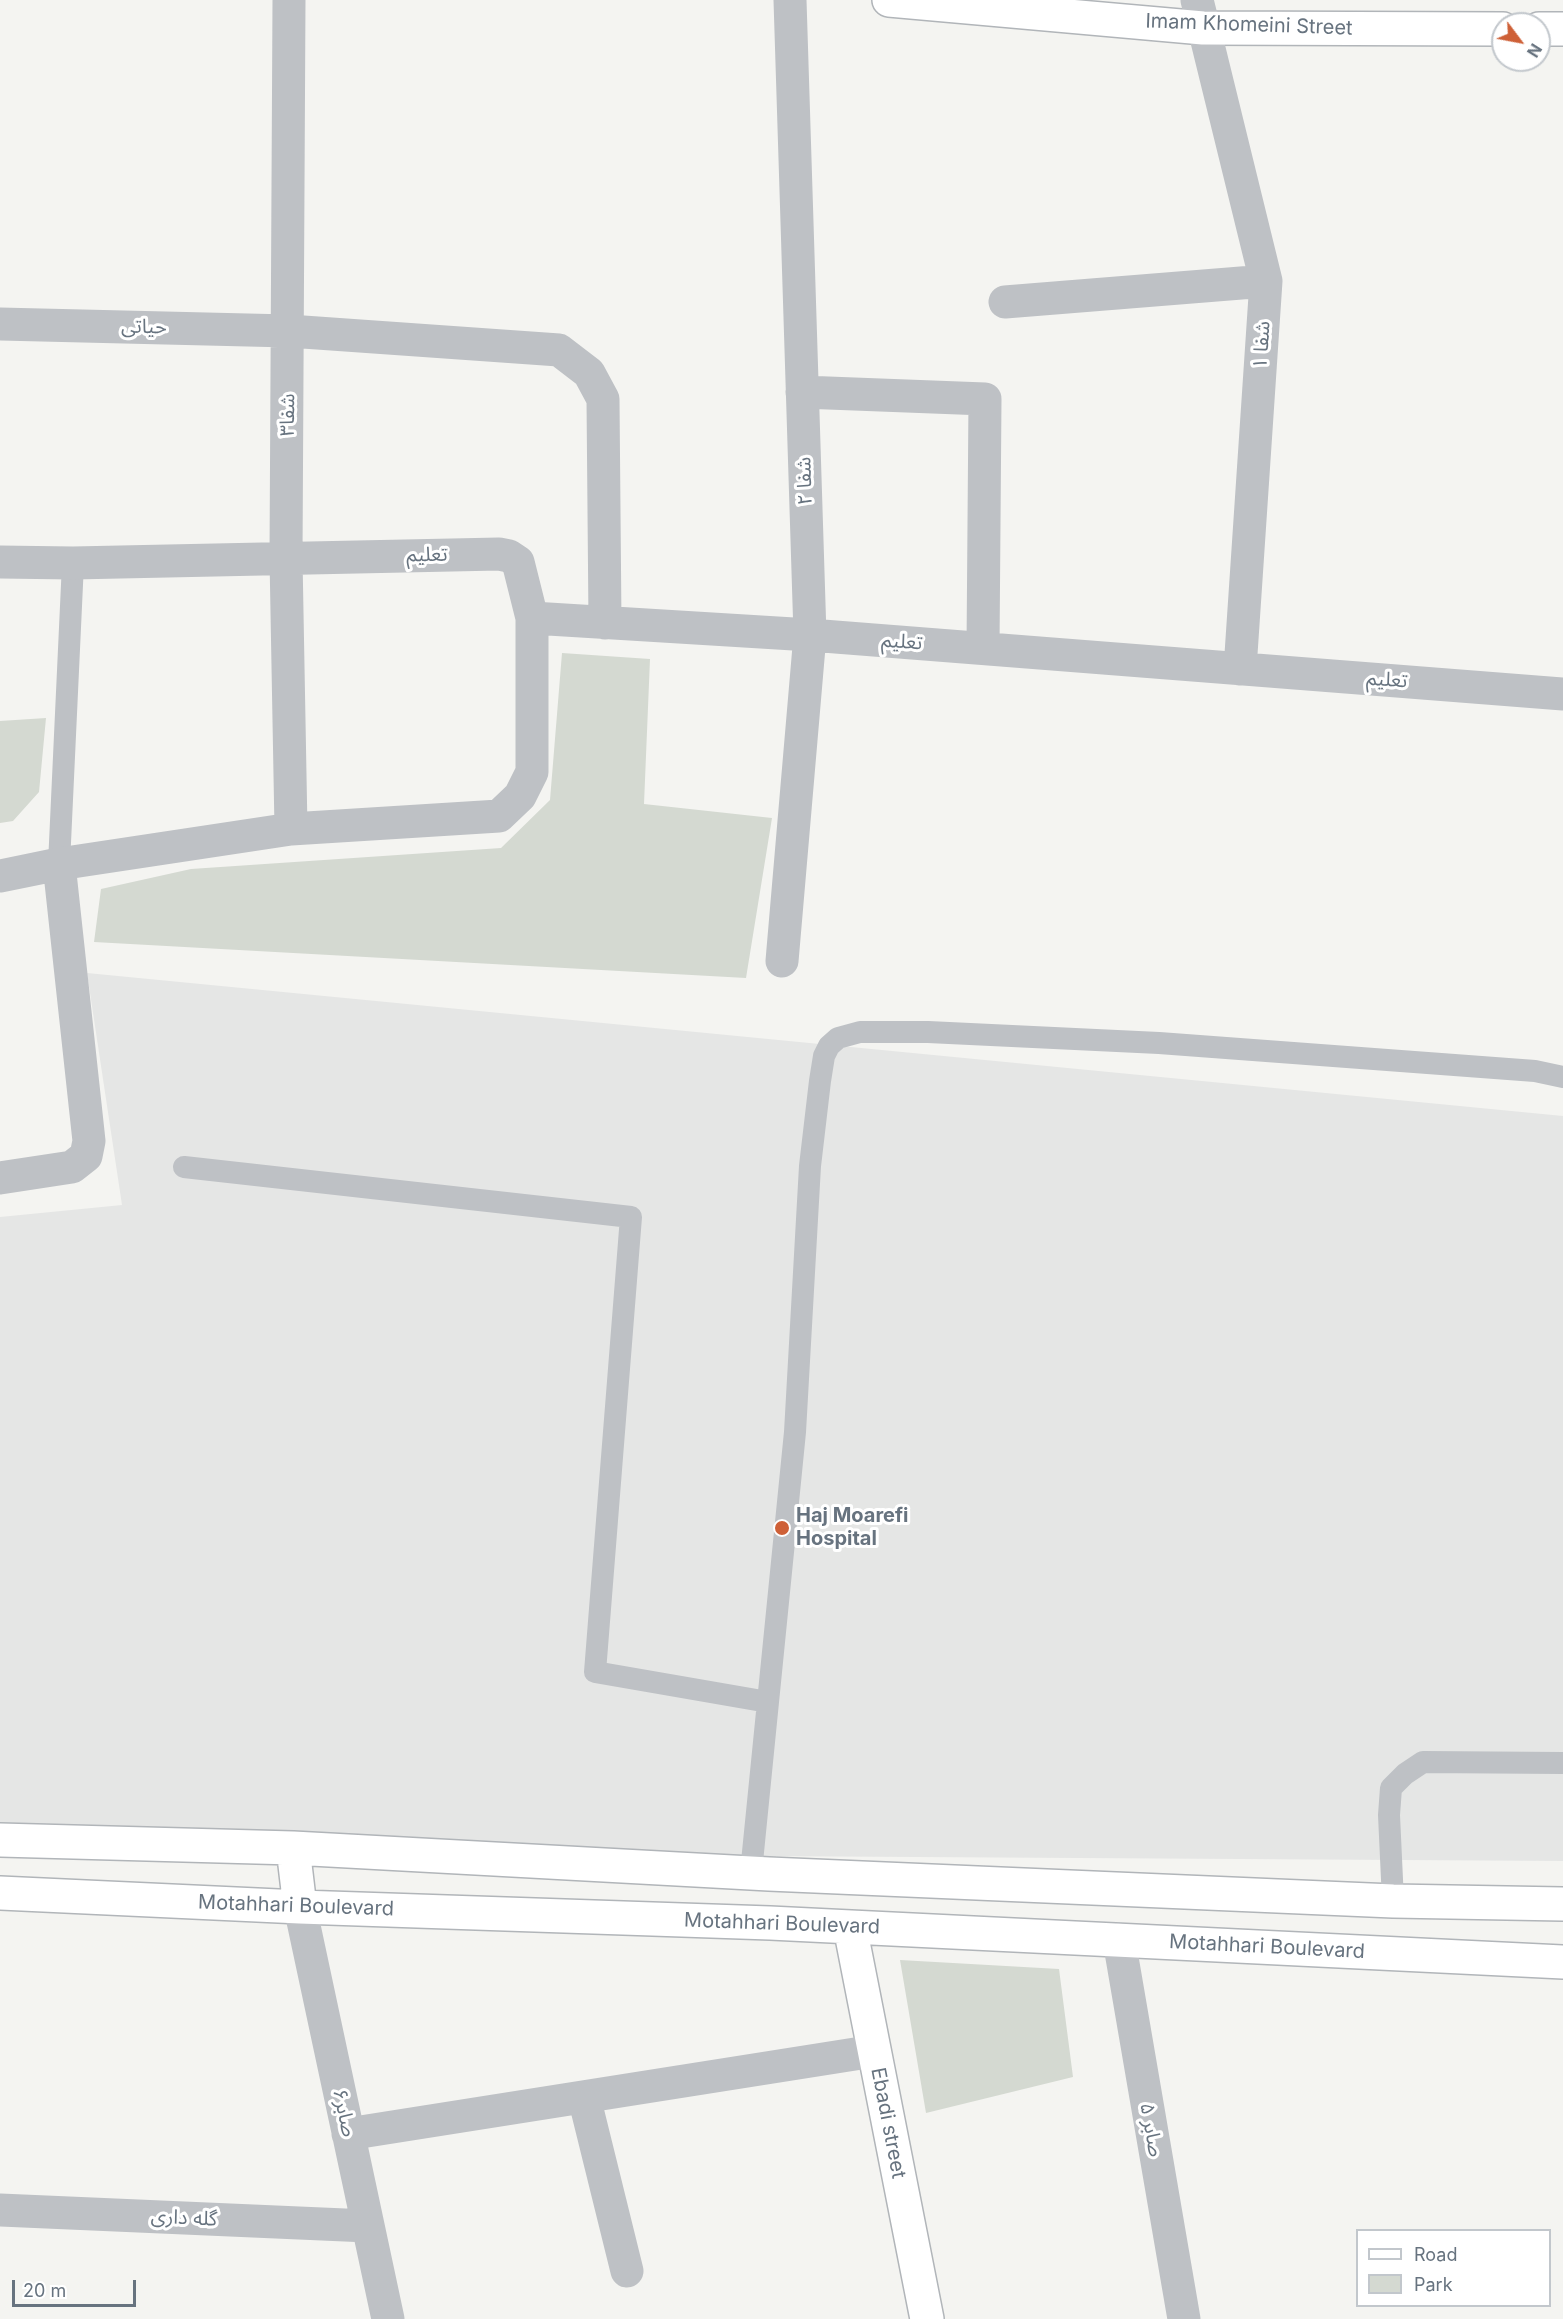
<!DOCTYPE html>
<html>
<head>
<meta charset="utf-8">
<style>
  body { margin:0 }
  #map { position:relative; width:1563px; height:2319px; overflow:hidden; background:#f4f4f1; font-family:Inter,sans-serif }
  canvas { display:block }
  .legend { position:absolute; left:1356px; top:2229px; width:195px; height:78px; box-sizing:border-box; background:#fff; border:2px solid #c2c7cc; margin:0; padding:8px 10px; list-style:none; font-size:18px; color:#67737f }
  .legend li { display:flex; align-items:center; gap:12px; height:30px }
  .legend b { width:30px; border:2px solid #c2c7cc }
  .north { position:absolute; left:1491px; top:12px; width:60px; height:60px; box-sizing:border-box; background:#fff; border:2px solid #c2c7cc; border-radius:50%; rotate:122deg; font-size:16px; font-weight:700; line-height:24px; text-align:center; color:#67737f }
  .north::after { content:''; display:block; margin:auto; width:21px; height:27px; background:#ce6037; clip-path:polygon(50% 0,100% 100%,50% 72%,0 100%) }
  .scale { position:absolute; left:12px; top:2280px; width:124px; height:27px; box-sizing:border-box; border:3px solid #67737f; border-top:0; padding-left:8px; font-size:18px; line-height:21px; white-space:nowrap; color:#67737f; -webkit-text-stroke:4px #fff; paint-order:stroke }
</style>
</head>
<body>
<div id="map">
<canvas width="1563" height="2319"></canvas>
<ul class="legend">
<li><b style="height:8px;background:#fff"></b>Road</li>
<li><b style="height:16px;background:#d4d9d1"></b>Park</li>
</ul>
<div class="north">N</div>
<div class="scale">20 m</div>
</div>
<script>
const c = document.querySelector('canvas').getContext('2d');
c.lineJoin = 'round';
function fill(path, color) {
  c.fillStyle = color;
  c.fill(path, 'evenodd');
}
function poly(rows) {
  const path = new Path2D();
  for (const r of rows) {
    path.moveTo(r[0], r[1]);
    for (let i = 2; i < r.length; i += 2) path.lineTo(r[i], r[i + 1]);
  }
  return path;
}
function strokePath(path, color, width, dash) {
  c.strokeStyle = color;
  c.lineWidth = width;
  c.lineCap = dash ? 'butt' : 'round';
  c.setLineDash(dash || []);
  c.stroke(path);
}
function drawText(font, color, halo, rows, align = 'center') {
  c.font = font + ' Inter,"Noto Sans Arabic",sans-serif';
  c.lineWidth = 6;
  c.setLineDash([]);
  c.textBaseline = 'middle';
  c.strokeStyle = halo;
  c.fillStyle = color;
  for (const [text, x, y, turn = 0] of rows) {
    c.save();
    c.translate(x, y);
    c.rotate((+turn || 0) * Math.PI / 180);
    c.textAlign = isNaN(turn) ? turn : align;
    if (halo) c.strokeText(text, 0, 0);
    c.fillText(text, 0, 0);
    c.restore();
  }
}
fill(poly([
  [87,973,1563,1116,1563,1861,754,1856,325,1842,0,1839,0,1217,122,1205]
]), '#e5e6e5');
fill(poly([
  [562,653,650,659,644,804,772,818,746,978,94,942,101,889,191,869,501,848,550,800],
  [46,718,39,792,13,821,0,823,0,721],
  [900,1960,1059,1969,1073,2077,926,2113]
]), '#d4d9d1');
const secondary = poly([
  [889,0,1203,28,1503,29],
  [1539,29,1563,29],
  [0,1840,293,1848,769,1874,1393,1901,1563,1904],
  [293,1848,300,1907],
  [0,1893,300,1907,770,1923,1563,1962],
  [850,1927,927,2319]
]);
strokePath(secondary, '#b1b5b9', 36);
strokePath(poly([
  [59,864,73,563],
  [184,1167,631,1217,595,1672,768,1702],
  [751,1872,795,1432,810,1166,820,1081,824,1056,829,1046,838,1038,860,1032,928,1032,1159,1043,1535,1071,1563,1077],
  [1393,1901,1389,1815,1391,1788,1405,1774,1423,1762,1563,1763]
]), '#bec1c5', 22);
strokePath(poly([
  [289,0,286,558,291,829],
  [1197,0,1266,281,1240,669],
  [1005,302,1266,281],
  [0,324,289,331,559,350,589,373,603,399,605,623],
  [802,392,985,399,983,648],
  [0,562,73,563,499,554,509,556,518,562,532,618,810,635,1563,694],
  [0,876,59,864,291,829,499,816,520,796,532,772,532,618],
  [782,961,810,635,790,0],
  [0,1178,72,1167,86,1156,89,1141,59,864],
  [300,1907,388,2319],
  [1119,1940,1184,2319],
  [584,2097,627,2271],
  [348,2134,874,2051],
  [0,2210,368,2226]
]), '#bec1c5', 33);
strokePath(secondary, '#fff', 33);
for (const [x, y, r, color] of [
  [782,1528,8,"#ce6037"]
]) {
  const dot = new Path2D();
  dot.arc(x, y, r, 0, 2 * Math.PI);
  c.fillStyle = color;
  c.fill(dot);
  strokePath(dot, '#fff', 2);
}
drawText('20px', '#67737f', '#fff', [
  ["Imam Khomeini Street",1249,25,2],
  ["حیاتی",144,327,1],
  ["شفا ۱",1262,345,-86],
  ["شفا۳",288,415,-89],
  ["شفا ۲",805,481,-92],
  ["تعلیم",427,555,-1],
  ["تعلیم",902,642,4],
  ["تعلیم",1387,680,4],
  ["Motahhari Boulevard",296,1906,2],
  ["Motahhari Boulevard",782,1924,2],
  ["Motahhari Boulevard",1267,1947,3],
  ["صابر۶",344,2113,78],
  ["Ebadi street",888,2123,79],
  ["صابر ۵",1151,2130,80],
  ["گله داری",184,2218,3]
]);
drawText('bold 20px', '#67737f', '#fff', [
  ["Haj Moarefi",796,1516],
  ["Hospital",796,1539]
], 'left');
</script>
</body>
</html>
